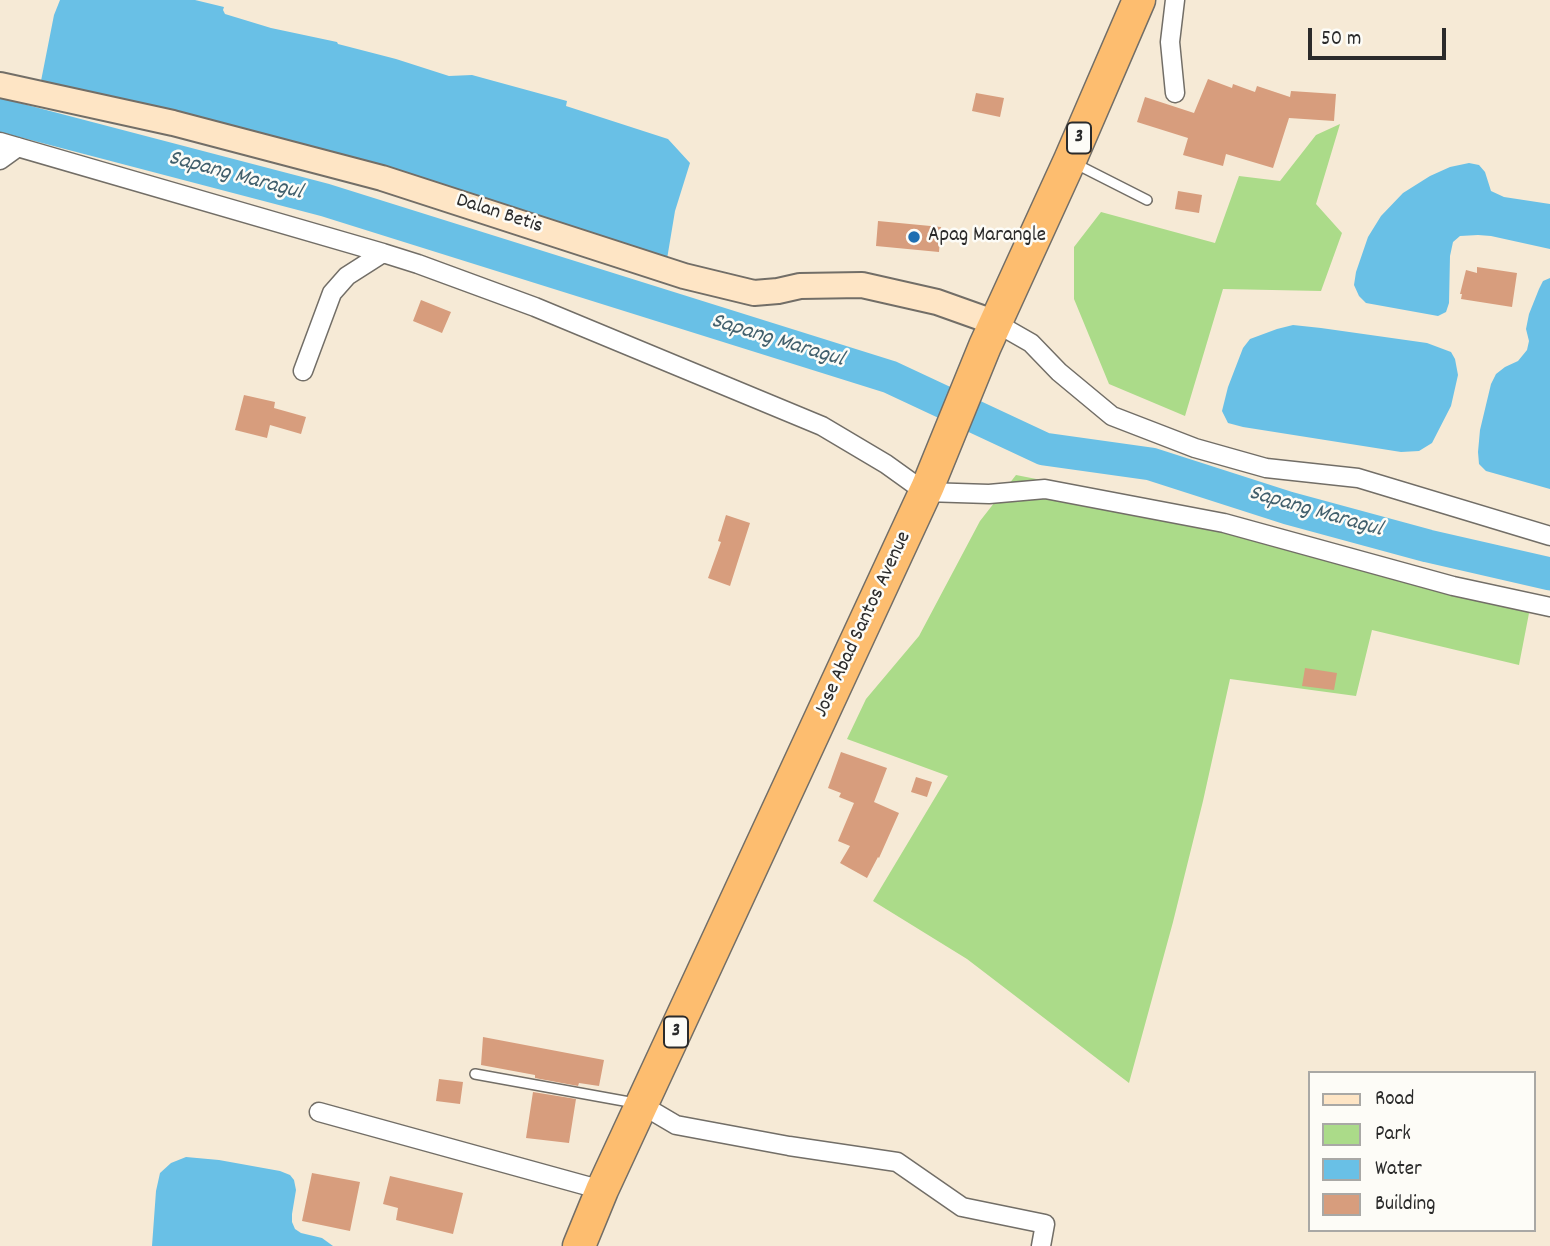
<!DOCTYPE html>
<html>
<head>
<meta charset="utf-8">
<style>
  body { margin:0 }
  #map { position:relative; width:1550px; height:1246px; overflow:hidden; background:#f6ead6; font-family:Dekko,sans-serif }
  canvas { display:block }
  .legend { position:absolute; left:1308px; top:1071px; width:228px; height:161px; box-sizing:border-box; background:#fdfcf7; border:2px solid #a9a8a5; margin:0; padding:9px 12px; list-style:none; font-size:21px; color:#2b2b2b }
  .legend li { display:flex; align-items:center; gap:14px; height:35px }
  .legend b { width:35px; border:2px solid #a9a8a5 }
  .scale { position:absolute; left:1308px; top:28px; width:138px; height:32px; box-sizing:border-box; border:4px solid #2b2b2b; border-top:0; padding-left:9px; font-size:21px; line-height:24px; white-space:nowrap; color:#2b2b2b; -webkit-text-stroke:5px #fdfcf7; paint-order:stroke }
</style>
</head>
<body>
<div id="map">
<canvas width="1550" height="1246"></canvas>
<ul class="legend">
<li><b style="height:9px;background:#fee5c5"></b>Road</li>
<li><b style="height:19px;background:#abdb89"></b>Park</li>
<li><b style="height:19px;background:#69c0e6"></b>Water</li>
<li><b style="height:19px;background:#d79d7d"></b>Building</li>
</ul>
<div class="scale">50 m</div>
</div>
<script>
const c = document.querySelector('canvas').getContext('2d');
c.lineJoin = 'round';
function fill(path, color) {
  c.fillStyle = color;
  c.fill(path, 'evenodd');
}
function poly(rows) {
  const path = new Path2D();
  for (const r of rows) {
    path.moveTo(r[0], r[1]);
    for (let i = 2; i < r.length; i += 2) path.lineTo(r[i], r[i + 1]);
  }
  return path;
}
function strokePath(path, color, width, dash) {
  c.strokeStyle = color;
  c.lineWidth = width;
  c.lineCap = dash ? 'butt' : 'round';
  c.setLineDash(dash || []);
  c.stroke(path);
}
function drawText(font, color, halo, rows, align = 'center') {
  c.font = font + ' Dekko,sans-serif';
  c.lineWidth = 5;
  c.setLineDash([]);
  c.textBaseline = 'middle';
  c.strokeStyle = halo;
  c.fillStyle = color;
  for (const [text, x, y, turn = 0] of rows) {
    c.save();
    c.translate(x, y);
    c.rotate((+turn || 0) * Math.PI / 180);
    c.textAlign = isNaN(turn) ? turn : align;
    if (halo) c.strokeText(text, 0, 0);
    c.fillText(text, 0, 0);
    c.restore();
  }
}
fill(poly([
  [1340,124,1316,204,1342,233,1321,291,1223,289,1185,416,1109,384,1074,299,1074,247,1101,212,1215,243,1239,176,1280,181,1316,135],
  [1016,475,1092,490,1530,608,1519,665,1372,630,1356,696,1230,679,1203,801,1173,922,1129,1083,967,959,873,901,948,776,847,739,866,699,919,636,980,521]
]), '#abdb89');
fill(poly([
  [60,0,195,0,224,7,223,10,225,14,271,28,337,42,338,44,396,59,449,76,472,75,567,101,566,106,668,139,690,163,675,211,666,265,41,81,54,15],
  [1469,163,1479,165,1485,172,1491,191,1504,197,1550,204,1550,249,1491,236,1478,235,1460,236,1453,242,1450,256,1449,303,1446,312,1438,316,1366,303,1359,296,1354,285,1356,272,1368,237,1381,216,1403,193,1430,176,1450,167],
  [1550,278,1550,489,1486,471,1479,464,1478,452,1480,430,1491,384,1496,374,1505,367,1518,361,1527,350,1529,341,1526,329,1529,314,1539,289,1543,281],
  [1293,325,1321,328,1427,343,1451,352,1455,359,1458,375,1451,406,1432,443,1419,451,1401,452,1243,427,1228,423,1222,411,1228,387,1243,348,1250,339,1277,329],
  [186,1157,219,1160,280,1171,290,1175,294,1180,296,1190,292,1214,292,1222,295,1229,301,1233,322,1238,333,1246,152,1246,156,1191,160,1173,171,1163]
]), '#69c0e6');
strokePath(poly([
  [0,115,325,200,890,377,1044,449,1151,464,1288,508,1428,546,1550,574]
]), '#69c0e6', 33);
fill(poly([
  [1208,79,1232,88,1233,84,1255,92,1257,86,1290,97,1291,91,1336,94,1334,121,1289,118,1273,168,1226,154,1223,166,1183,155,1188,138,1137,122,1145,97,1194,113],
  [976,93,1004,98,1000,117,972,111],
  [1178,191,1202,195,1199,213,1175,209],
  [878,221,941,227,939,252,876,246],
  [1477,267,1517,273,1512,307,1461,299,1462,294,1460,294,1466,270,1477,273],
  [421,300,451,312,442,333,413,321],
  [244,395,275,402,274,408,306,417,301,434,270,425,267,438,235,430],
  [726,515,750,523,730,586,708,578,721,542,718,541],
  [1305,668,1337,673,1334,690,1302,686],
  [841,752,887,768,874,802,899,813,879,858,878,857,867,878,840,863,850,846,838,841,854,803,839,797,841,793,828,788],
  [916,777,932,782,927,797,911,792],
  [483,1037,604,1060,599,1086,579,1083,578,1086,535,1078,535,1075,481,1065],
  [439,1079,463,1082,460,1104,436,1101],
  [533,1092,576,1099,569,1143,526,1138],
  [312,1173,360,1182,350,1231,302,1221],
  [390,1176,463,1193,453,1234,396,1220,398,1208,383,1204]
]), '#d79d7d');
const lane = poly([
  [1074,163,1147,200],
  [475,1074,635,1103]
]);
const street = poly([
  [1175,0,1170,42,1175,93],
  [0,142,383,253,418,264,535,307,822,426,886,464,925,492,989,494,1045,489,1224,523,1453,586,1550,607],
  [0,160,18,147],
  [996,323,1031,343,1059,372,1112,416,1195,448,1266,468,1358,478,1550,536],
  [303,371,332,293,347,276,383,253],
  [642,1105,676,1125,789,1146,897,1162,962,1207,1045,1224,1041,1246],
  [319,1112,602,1190]
]);
const secondary = poly([
  [0,85,173,123,382,178,684,276,754,293,778,291,800,286,862,285,937,302,996,323]
]);
const highway = poly([
  [579,1246,602,1190,928,486,985,346,1070,160,1139,0]
]);
strokePath(lane, '#726e67', 12);
strokePath(street, '#726e67', 21);
strokePath(secondary, '#726e67', 28);
strokePath(highway, '#726e67', 35);
strokePath(lane, '#fff', 9);
strokePath(street, '#fff', 18);
strokePath(secondary, '#fee5c5', 24);
strokePath(highway, '#fdbd6f', 32);
for (const [x, y, r, color] of [
  [914,237,7,"#1f6fb2"]
]) {
  const dot = new Path2D();
  dot.arc(x, y, r, 0, 2 * Math.PI);
  c.fillStyle = color;
  c.fill(dot);
  strokePath(dot, '#fdfcf7', 2.5);
}
for (const [x, y, w] of [
  [1079,138,24],
  [676,1032,24]
]) {
  const box = new Path2D();
  box.roundRect(x - w / 2, y - 15.5, w, 31, 5);
  c.fillStyle = '#fdfcf7';
  c.fill(box);
  strokePath(box, '#2b2b2b', 2);
}
drawText('bold 19px', '#2b2b2b', null, [
  ["3",1079,138],
  ["3",676,1032]
]);
drawText('21px', '#2b2b2b', '#fdfcf7', [
  ["Dalan Betis",499,215,18],
  ["Jose Abad Santos Avenue",864,625,-65]
]);
drawText('21px', '#2b2b2b', '#fdfcf7', [
  ["Apag Marangle",928,237]
], 'left');
drawText('italic 23px', '#415f6c', '#fdfcf7', [
  ["Sapang Maragul",235,177,15],
  ["Sapang Maragul",777,342,17],
  ["Sapang Maragul",1315,513,16]
]);
</script>
</body>
</html>
